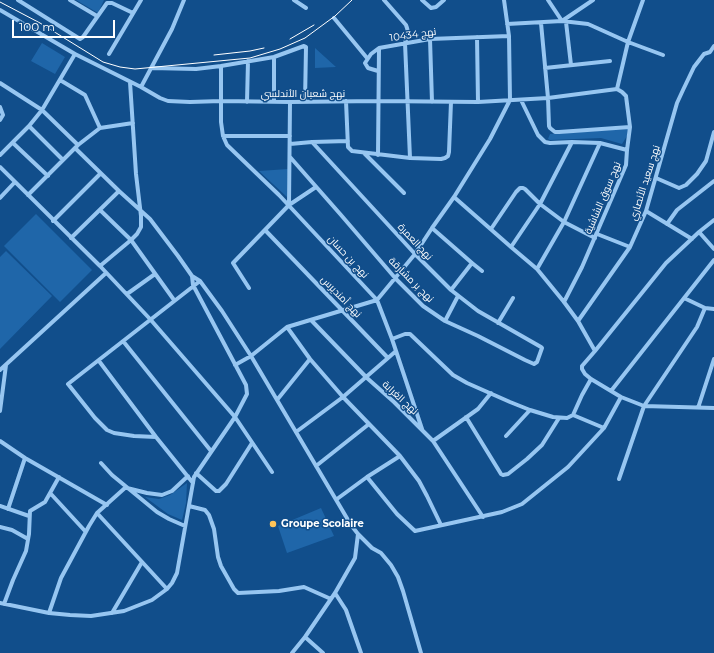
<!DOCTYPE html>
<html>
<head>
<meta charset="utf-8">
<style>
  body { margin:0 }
  #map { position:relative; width:714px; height:653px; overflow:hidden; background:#114e8b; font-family:Montserrat,sans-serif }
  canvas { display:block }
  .scale { position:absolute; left:12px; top:20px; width:103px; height:18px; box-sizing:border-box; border:2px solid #fff; border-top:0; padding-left:5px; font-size:12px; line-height:14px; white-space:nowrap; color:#fff; -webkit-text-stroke:3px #114e8b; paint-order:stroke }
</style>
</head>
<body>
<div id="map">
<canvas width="714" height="653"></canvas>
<div class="scale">100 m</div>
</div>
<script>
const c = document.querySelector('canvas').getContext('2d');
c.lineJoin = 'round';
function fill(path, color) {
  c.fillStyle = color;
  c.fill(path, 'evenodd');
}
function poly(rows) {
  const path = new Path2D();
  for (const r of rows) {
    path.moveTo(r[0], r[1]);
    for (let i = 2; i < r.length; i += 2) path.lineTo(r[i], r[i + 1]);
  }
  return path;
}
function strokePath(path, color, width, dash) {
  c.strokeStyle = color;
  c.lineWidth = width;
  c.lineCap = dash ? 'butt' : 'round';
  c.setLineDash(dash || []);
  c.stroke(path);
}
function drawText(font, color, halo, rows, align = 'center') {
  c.font = font + ' Montserrat,Cairo,sans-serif';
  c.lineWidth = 3;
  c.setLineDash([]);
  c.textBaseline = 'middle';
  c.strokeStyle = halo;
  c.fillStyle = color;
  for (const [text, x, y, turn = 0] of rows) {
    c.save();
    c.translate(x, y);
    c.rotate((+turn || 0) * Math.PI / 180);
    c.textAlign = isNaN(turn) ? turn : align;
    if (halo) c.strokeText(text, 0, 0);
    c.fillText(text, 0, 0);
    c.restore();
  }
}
fill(poly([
  [76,0,104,0,98,13],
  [42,43,65,57,55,74,31,61],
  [315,48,336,67,315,68],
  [628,129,627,136,622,144,601,138,550,140,548,139,550,134],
  [288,169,287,197,259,171],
  [36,214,92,270,60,302,4,246],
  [6,251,52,296,0,349,0,257],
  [187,483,186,503,182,520,168,514,145,497,159,499,170,495],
  [321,508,334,536,287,553,278,526]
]), '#1f66a9');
strokePath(poly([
  [18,0,80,39,83,37,107,3,112,3,133,13],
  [70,0,97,16],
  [294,0,306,8],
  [384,0,406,25,407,28,408,32,405,43,410,158],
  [422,0,431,8,436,7,444,0],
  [548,0,562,21,593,0],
  [0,10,75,54,141,87,160,98,168,101,190,102,221,101,290,102,379,101,478,102,548,98,617,89,622,92,626,96,630,127,559,132,555,132,550,128,549,126,548,98,541,23],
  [334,18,367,58],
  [566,22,571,65],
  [507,24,562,21,588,24,628,42,663,55],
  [477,37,478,102],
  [430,39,432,102],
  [109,54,141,0],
  [151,68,196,69,221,66],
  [545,68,610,61],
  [378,71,368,68,365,63,371,54,379,48],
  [60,80,85,95,100,128,133,123],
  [0,83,42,110,78,145],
  [141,87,172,29,184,0],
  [617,89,628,42,643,0],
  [521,100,538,135,545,142,550,143,572,142,600,143,627,150,626,165,582,267,564,302],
  [346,101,348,147,352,151,410,158,441,159,445,158,448,156,449,152,451,102],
  [247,102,248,61],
  [274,102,274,57],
  [305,102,306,47,304,46,274,57,221,66,221,122,223,136,227,145,279,195,377,300,392,339,405,334,410,334,453,375,467,383,510,402,530,410,553,417,567,418,573,415,604,428],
  [0,107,3,115,0,120],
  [29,126,63,160],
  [223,136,290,136],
  [312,142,348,141],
  [13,143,48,176],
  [627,150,630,127],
  [364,153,404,193],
  [0,155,29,126,42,110,75,54],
  [378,155,379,48,430,39,509,36],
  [290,157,341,215,396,279,423,306,445,321,478,336,525,360,534,364,537,362,542,348,541,347,478,311,451,290,415,254,312,142,290,144],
  [0,167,100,266,150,319,235,417,272,472],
  [656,178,679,188,686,185,697,174,706,161,714,132],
  [28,195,78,145,100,128],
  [454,197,511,247,537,269,564,302,578,321,595,351],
  [0,198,15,182],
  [289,205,290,102],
  [100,210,131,240,174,300],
  [646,211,692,239],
  [714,220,699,232,666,263,595,351,582,366,582,369,585,374,591,379,621,397,644,406,714,408],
  [53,221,100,174],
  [667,224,677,210,714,181],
  [432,228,454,197,490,139,510,100,509,36,504,0],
  [491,229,516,192,520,188,523,188,525,189,540,204,564,222,595,238],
  [265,230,388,358,396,351,422,429],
  [699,232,714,249],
  [597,234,630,247],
  [71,238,119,191],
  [511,247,540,204,572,142],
  [100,266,131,240,137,234,141,227,141,216,136,174,130,82],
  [537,269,564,222,600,143],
  [192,276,200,281,222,311,251,356,351,525,358,534,372,548,381,553,391,565,398,577,403,591,421,653],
  [249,288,233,263,289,205,316,187],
  [451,290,472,263,482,271],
  [127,294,155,274],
  [684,298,705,308,714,309],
  [311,320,367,378,394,402,433,441,483,517],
  [445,321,458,296],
  [578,321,630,247,646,211,677,103,683,90,694,67,704,54,710,52,714,46],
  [498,323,513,298],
  [287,327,310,359,343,397,400,456,419,481,427,496,441,525],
  [392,339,396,351],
  [123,341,211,451],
  [99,361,156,437,193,483],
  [235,365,251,356,287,327,377,300,415,254,432,228,472,263],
  [0,370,106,273],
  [611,391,714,260],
  [277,400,310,359],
  [698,408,714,359],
  [0,411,6,365],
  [573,415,582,395,591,379],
  [466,417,501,474,503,475,508,474,527,459,542,445,559,418],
  [296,432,343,397,388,358],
  [506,436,530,410],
  [156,437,134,436,114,433,107,430,95,418,68,384,200,281],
  [0,441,25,458,107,505],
  [433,441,478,409,491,393],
  [101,463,112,475,157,512,169,519,185,526],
  [316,466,369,424],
  [196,473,216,491,219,491,226,484,252,443],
  [367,477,397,514,415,531,502,512,522,504,568,467,604,428,621,397],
  [619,479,644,406,697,327,705,308],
  [127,488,147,493,162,495,172,491,188,476],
  [51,494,85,531],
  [337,499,367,477,400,456],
  [0,506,29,516],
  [189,506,205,510,209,515,214,529,218,557,221,566,234,589,238,593,279,591,304,587,331,599],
  [8,509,25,458],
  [97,513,167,589],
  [0,527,12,530,28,539],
  [335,593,346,610,361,653],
  [0,603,49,613,70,615,91,616,124,611,152,600,167,589,172,583,177,573,194,477,235,417,247,394,246,385,193,285,192,276,178,256,150,219,119,191,75,148],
  [4,604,13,580,26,551,29,534,30,511,45,502,59,477],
  [49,613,61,578,89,526,97,513,126,487],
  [112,613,142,562],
  [305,637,323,653],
  [292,653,305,637,335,593,355,558,358,534]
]), '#97c6f1', 4);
strokePath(poly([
  [0,2,40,23,103,62,120,67,135,69,250,58,280,49,305,38,335,16,352,0],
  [290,39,314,25],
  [214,55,250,51,264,48]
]), '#fff', 1);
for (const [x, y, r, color] of [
  [273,524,4,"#ffc458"]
]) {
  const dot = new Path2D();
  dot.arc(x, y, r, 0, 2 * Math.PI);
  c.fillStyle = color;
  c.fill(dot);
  strokePath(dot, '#114e8b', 1.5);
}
drawText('10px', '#fff', '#114e8b', [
  ["نهج 10434",413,35,-8],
  ["نهج شعبان الأندلسي",303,94],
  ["نهج سعيد الأنصاري",645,183,-72],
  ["نهج سوق الشاشية",603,198,-67],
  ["نهج العمرة",415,242,47],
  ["نهج بن حسان",348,257,47],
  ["نهج بر مشارقة",411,280,45],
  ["نهج أمنديرس",341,297,46],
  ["نهج الغرابة",400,398,43]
]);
drawText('bold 10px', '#fff', '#114e8b', [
  ["Groupe Scolaire",281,524]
], 'left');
</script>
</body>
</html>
